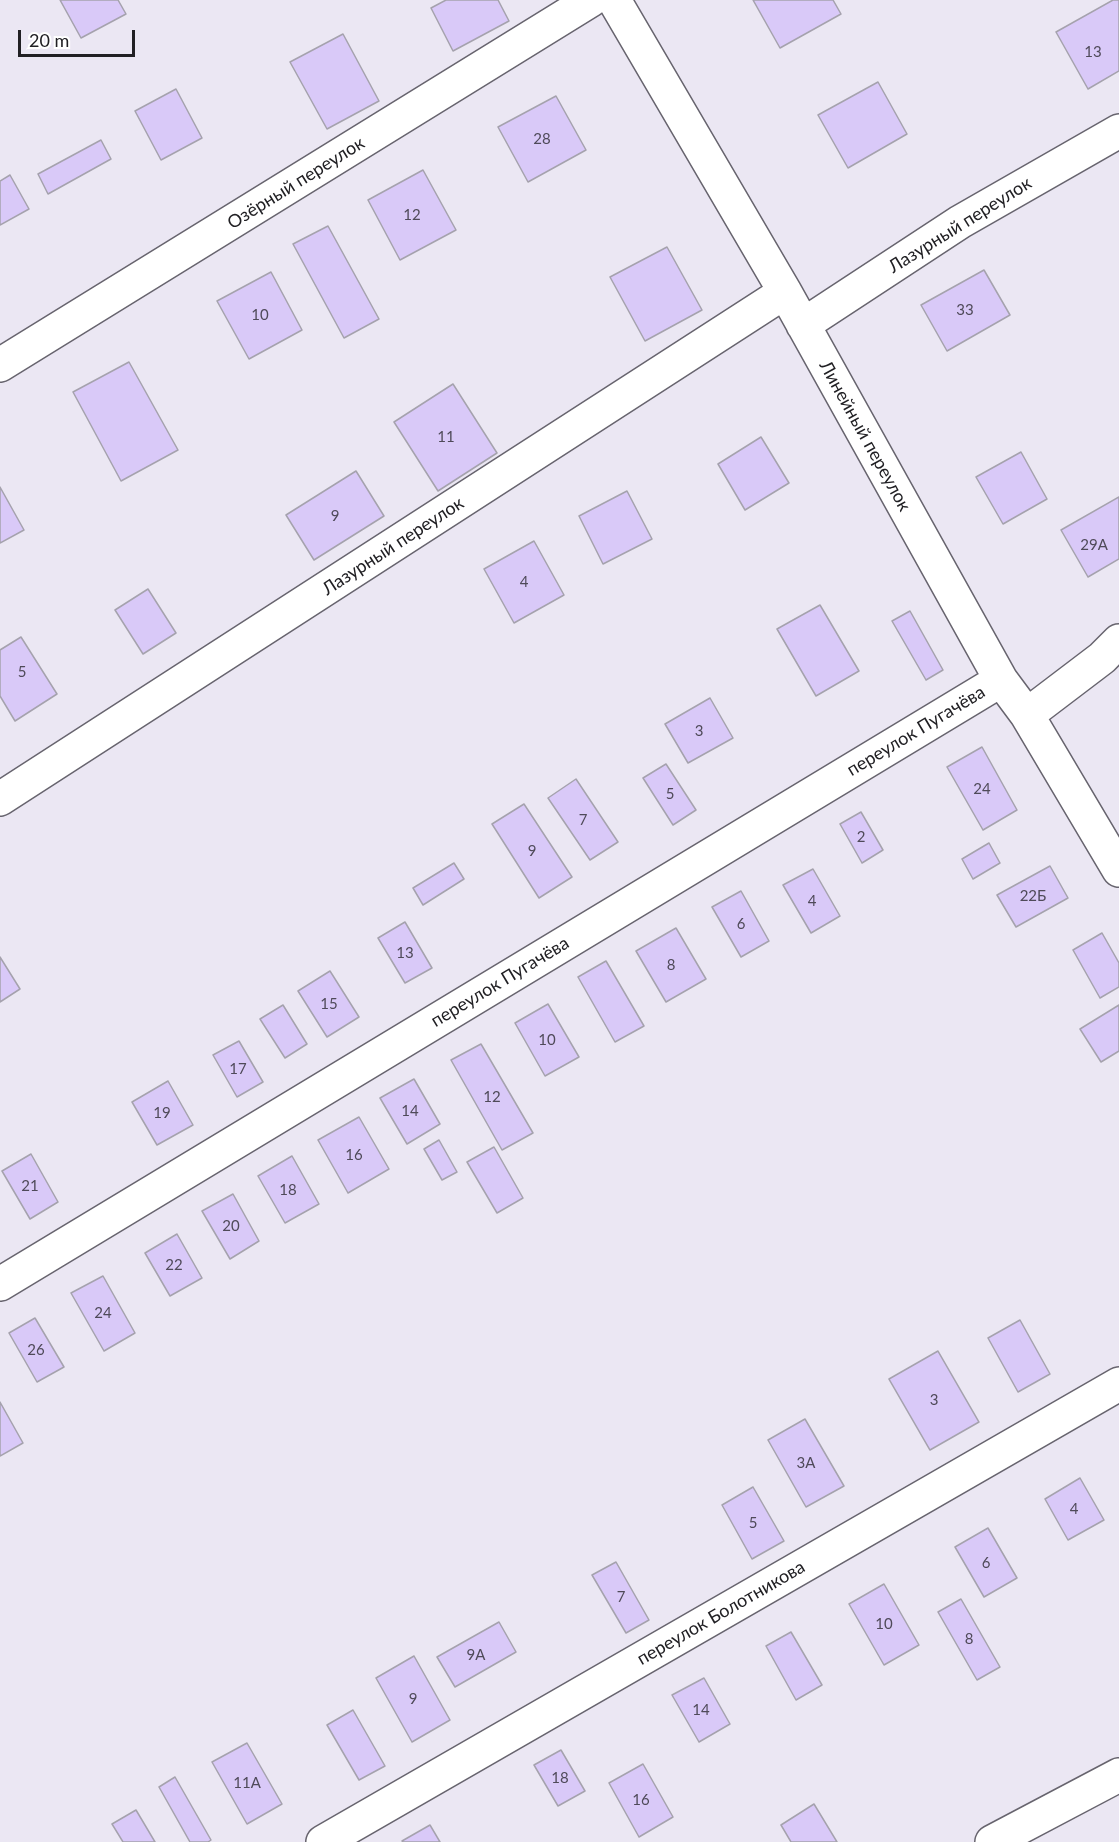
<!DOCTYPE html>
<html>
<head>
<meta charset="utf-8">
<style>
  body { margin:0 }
  #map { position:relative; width:1119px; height:1842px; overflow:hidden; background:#ebe7f3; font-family:Lato,sans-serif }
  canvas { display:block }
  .scale { position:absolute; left:18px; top:30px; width:117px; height:27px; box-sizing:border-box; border:3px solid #212024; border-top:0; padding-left:8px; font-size:18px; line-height:21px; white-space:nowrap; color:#212024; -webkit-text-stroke:4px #fff; paint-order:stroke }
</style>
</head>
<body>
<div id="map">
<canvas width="1119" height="1842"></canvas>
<div class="scale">20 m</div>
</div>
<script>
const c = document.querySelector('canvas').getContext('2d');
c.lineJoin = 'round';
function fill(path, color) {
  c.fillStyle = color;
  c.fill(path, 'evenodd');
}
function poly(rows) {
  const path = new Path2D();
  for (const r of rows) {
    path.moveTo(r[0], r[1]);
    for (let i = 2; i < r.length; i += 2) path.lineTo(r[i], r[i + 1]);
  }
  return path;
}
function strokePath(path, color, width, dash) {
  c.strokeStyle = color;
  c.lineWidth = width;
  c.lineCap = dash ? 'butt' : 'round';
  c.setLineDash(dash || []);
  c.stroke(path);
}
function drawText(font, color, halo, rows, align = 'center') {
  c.font = font + ' Lato,sans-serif';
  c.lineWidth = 4.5;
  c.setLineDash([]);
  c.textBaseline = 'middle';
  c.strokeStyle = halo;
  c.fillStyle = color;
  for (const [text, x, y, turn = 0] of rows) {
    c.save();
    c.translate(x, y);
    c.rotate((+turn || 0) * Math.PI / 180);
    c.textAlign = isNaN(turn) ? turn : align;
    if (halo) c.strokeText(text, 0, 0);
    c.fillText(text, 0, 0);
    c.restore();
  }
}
const building = poly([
  [60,0,118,0,126,14,81,38,60,0],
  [446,0,498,0,509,21,453,51,431,8,446,0],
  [753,0,833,0,841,14,780,48,753,0],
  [1113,0,1119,0,1119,71,1088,89,1056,32,1113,0],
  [343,34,379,101,327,129,290,62,343,34],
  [878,82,907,134,848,168,818,115,878,82],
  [176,89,202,138,161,160,135,111,176,89],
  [556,96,586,150,528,182,498,127,556,96],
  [101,140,111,159,48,194,38,174,101,140],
  [423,170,456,230,400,260,368,200,423,170],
  [10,175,29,209,0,225,0,181,10,175],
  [328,226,379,319,344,338,293,244,328,226],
  [667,247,702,310,645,341,610,277,667,247],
  [984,270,1010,315,947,351,921,305,984,270],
  [271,272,302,330,249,359,217,301,271,272],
  [129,362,178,450,121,481,73,392,129,362],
  [453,384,497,453,438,491,394,422,453,384],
  [761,437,789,483,745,510,718,464,761,437],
  [1021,452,1047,499,1003,524,976,477,1021,452],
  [356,471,384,516,314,560,286,515,356,471],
  [0,487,24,530,0,543,0,487],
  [627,491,652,539,603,564,579,516,627,491],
  [1119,497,1119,559,1088,577,1061,530,1119,497],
  [534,541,564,595,514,623,484,569,534,541],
  [148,589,176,633,143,654,115,610,148,589],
  [820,605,859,671,816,696,777,629,820,605],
  [910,611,943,670,926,680,892,621,910,611],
  [21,637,57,694,15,721,0,696,0,650,21,637],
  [710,698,733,738,688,763,665,724,710,698],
  [982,747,1017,810,983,830,947,767,982,747],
  [666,764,696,810,673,825,643,778,666,764],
  [576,779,618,842,590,860,548,798,576,779],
  [524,804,572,877,539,898,492,824,524,804],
  [861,812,883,850,862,863,840,824,861,812],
  [989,843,1000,863,973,879,962,859,989,843],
  [454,863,464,879,423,905,413,888,454,863],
  [1050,866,1068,898,1016,927,997,895,1050,866],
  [813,869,840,916,811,933,783,885,813,869],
  [741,891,769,941,741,957,712,907,741,891],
  [405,922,432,968,405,983,378,938,405,922],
  [676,928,706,979,666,1002,636,951,676,928],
  [1102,933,1119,963,1119,987,1100,998,1073,950,1102,933],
  [0,957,20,989,0,1002,0,957],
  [606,961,644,1026,615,1042,578,977,606,961],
  [330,971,359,1017,327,1037,298,991,330,971],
  [548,1004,579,1057,545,1076,515,1023,548,1004],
  [283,1005,307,1044,285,1058,260,1019,283,1005],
  [1119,1005,1119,1051,1101,1062,1080,1029,1119,1005],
  [239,1041,263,1082,237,1097,213,1055,239,1041],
  [481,1044,533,1133,502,1150,451,1060,481,1044],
  [414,1079,440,1124,407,1144,380,1098,414,1079],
  [168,1081,193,1125,157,1145,132,1102,168,1081],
  [359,1117,389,1169,348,1193,318,1140,359,1117],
  [439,1140,457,1172,442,1180,424,1149,439,1140],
  [494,1147,523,1198,497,1213,467,1162,494,1147],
  [31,1154,58,1202,30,1219,2,1171,31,1154],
  [292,1156,319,1204,285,1223,258,1176,292,1156],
  [233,1194,259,1241,230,1259,202,1211,233,1194],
  [177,1234,202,1278,170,1296,145,1253,177,1234],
  [103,1276,135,1333,104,1351,71,1293,103,1276],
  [35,1318,64,1367,37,1382,9,1333,35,1318],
  [1020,1320,1050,1374,1018,1392,988,1338,1020,1320],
  [938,1351,979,1422,930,1450,889,1379,938,1351],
  [0,1402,23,1443,0,1456,0,1402],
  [805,1419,844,1486,806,1507,768,1440,805,1419],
  [1080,1478,1104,1520,1068,1540,1045,1499,1080,1478],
  [753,1487,784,1541,752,1559,722,1505,753,1487],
  [988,1528,1017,1578,984,1597,955,1547,988,1528],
  [616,1562,649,1620,626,1633,592,1575,616,1562],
  [884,1584,919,1645,884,1665,849,1604,884,1584],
  [961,1599,1000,1667,977,1680,938,1612,961,1599],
  [499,1622,516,1652,455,1687,437,1657,499,1622],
  [791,1632,822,1685,796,1700,766,1646,791,1632],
  [414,1656,450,1720,412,1742,376,1678,414,1656],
  [704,1678,730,1724,699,1742,672,1695,704,1678],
  [353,1710,385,1766,359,1780,327,1725,353,1710],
  [247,1743,282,1804,247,1824,212,1762,247,1743],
  [561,1750,585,1791,558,1806,534,1765,561,1750],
  [643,1764,673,1817,639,1837,609,1783,643,1764],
  [175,1777,211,1840,208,1842,190,1842,159,1787,175,1777],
  [814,1804,837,1842,791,1842,781,1825,814,1804],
  [136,1810,155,1842,123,1842,112,1824,136,1810],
  [430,1825,440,1842,403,1842,402,1841,430,1825]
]);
fill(building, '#d9c9f8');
strokePath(building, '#a5a2ad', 1.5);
const street = poly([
  [614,0,785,292,1001,680,1027,715,1119,870],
  [803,325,960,222,1119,131],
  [0,365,591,0],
  [1027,715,1102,658,1119,641],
  [0,799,785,292],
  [0,1284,1001,680],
  [323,1842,1119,1384],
  [992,1842,1119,1775]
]);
strokePath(street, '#67646e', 36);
strokePath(street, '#fff', 33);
drawText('15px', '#4f4a59', null, [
  ["13",1093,52],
  ["28",542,139],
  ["12",412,215],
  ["33",965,310],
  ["10",260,315],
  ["11",446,437],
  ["9",335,516],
  ["29А",1094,545],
  ["4",524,582],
  ["5",22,672],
  ["3",699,731],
  ["24",982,789],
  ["5",670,794],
  ["7",583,820],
  ["2",861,837],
  ["9",532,851],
  ["22Б",1033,896],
  ["4",812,901],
  ["6",741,924],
  ["13",405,953],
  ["8",671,965],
  ["15",329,1004],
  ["10",547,1040],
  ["17",238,1069],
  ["12",492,1097],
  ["14",410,1111],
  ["19",162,1113],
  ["16",354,1155],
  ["21",30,1186],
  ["18",288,1190],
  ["20",231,1226],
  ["22",174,1265],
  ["24",103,1313],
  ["26",36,1350],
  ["3",934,1400],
  ["3А",806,1463],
  ["4",1074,1509],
  ["5",753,1523],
  ["6",986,1563],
  ["7",621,1597],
  ["10",884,1624],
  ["8",969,1639],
  ["9А",476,1655],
  ["9",413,1699],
  ["14",701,1710],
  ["18",560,1778],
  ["11А",247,1783],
  ["16",641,1800]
]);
drawText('18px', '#212024', '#fff', [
  ["Озёрный переулок",296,183,-32],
  ["Лазурный переулок",960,225,-32],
  ["Линейный переулок",865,436,61],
  ["Лазурный переулок",393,546,-33],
  ["переулок Пугачёва",916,731,-31],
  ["переулок Пугачёва",500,982,-31],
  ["переулок Болотникова",721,1613,-30]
]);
</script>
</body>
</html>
